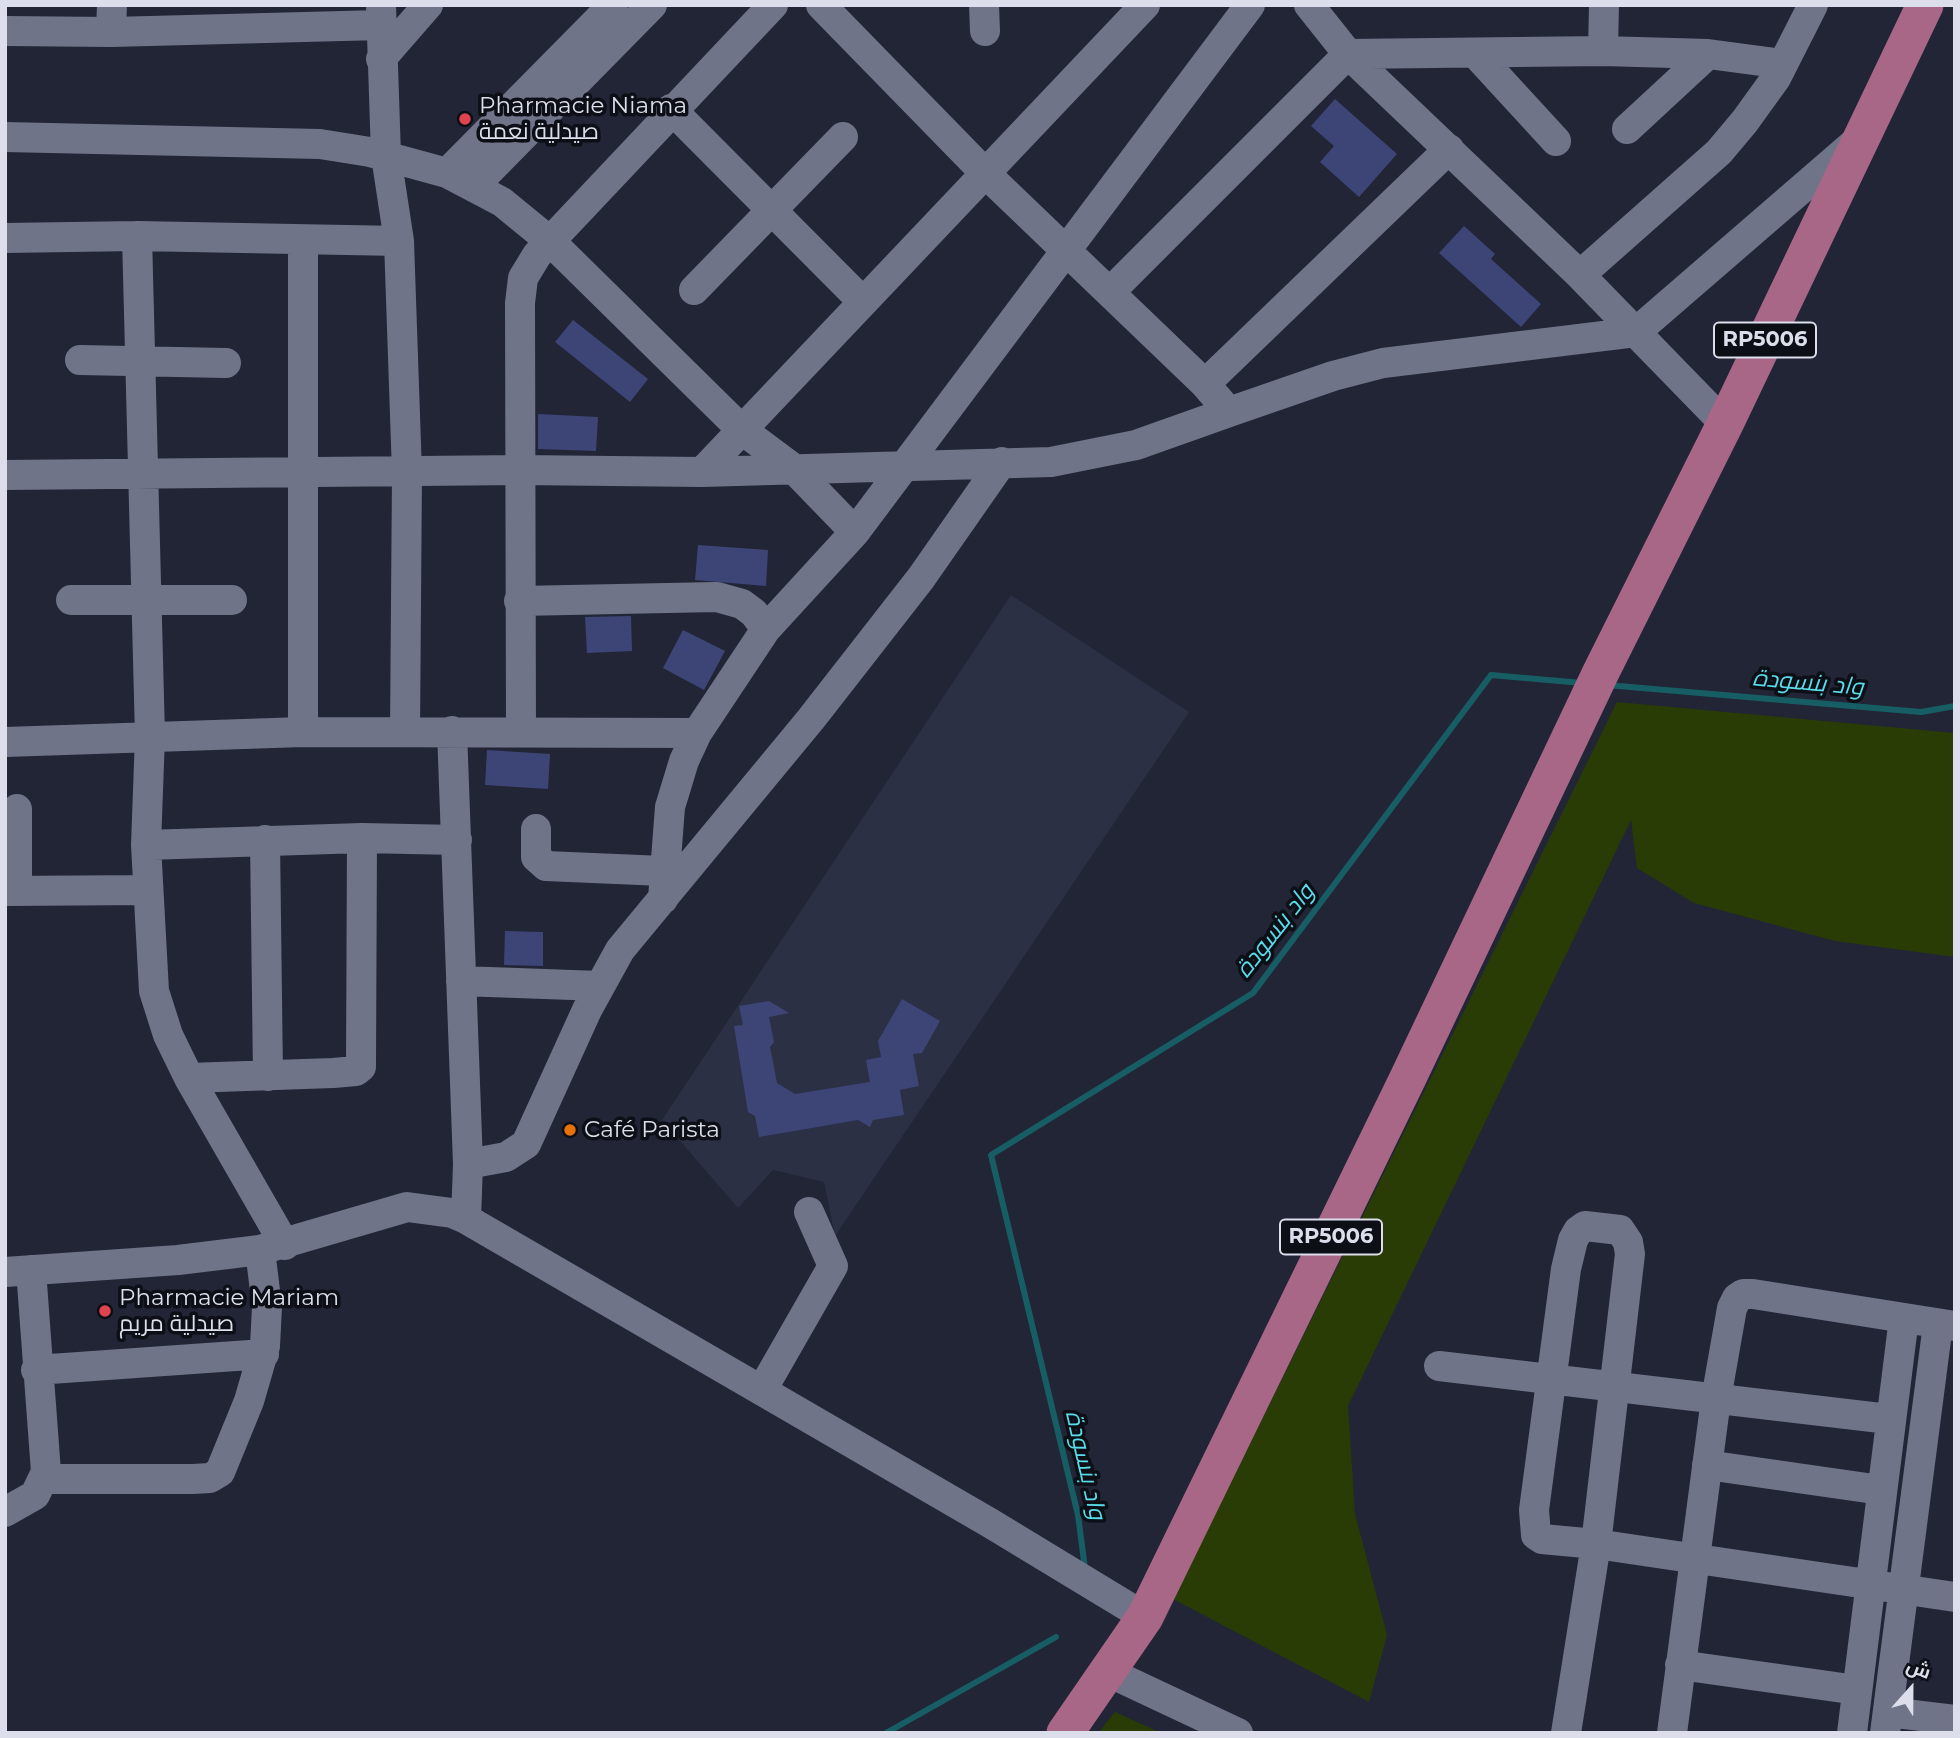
<!DOCTYPE html>
<html>
<head>
<meta charset="utf-8">
<style>
  body { margin:0 }
  #map { position:relative; width:1960px; height:1738px; overflow:hidden; background:#222536; font-family:Montserrat,Cairo,sans-serif }
  canvas { display:block }
  .frame { position:absolute; inset:0; border:7px solid #dcdfeb; pointer-events:none }
  .north { position:absolute; left:1876px; top:1654px; width:70px; height:70px; -webkit-text-stroke:5px #0d0f16; paint-order:stroke; rotate:21deg; font-size:19px; font-weight:700; line-height:28px; text-align:center; color:#dcdfeb }
  .north::after { content:''; display:block; margin:auto; width:24px; height:32px; background:#dcdfeb; clip-path:polygon(50% 0,100% 100%,50% 72%,0 100%) }
</style>
</head>
<body>
<div id="map">
<canvas width="1960" height="1738"></canvas>
<div class="frame"></div>
<div class="north">ش</div>
</div>
<script>
const c = document.querySelector('canvas').getContext('2d');
c.lineJoin = 'round';
function fill(path, color) {
  c.fillStyle = color;
  c.fill(path, 'evenodd');
}
function poly(rows) {
  const path = new Path2D();
  for (const r of rows) {
    path.moveTo(r[0], r[1]);
    for (let i = 2; i < r.length; i += 2) path.lineTo(r[i], r[i + 1]);
  }
  return path;
}
function strokePath(path, color, width, dash) {
  c.strokeStyle = color;
  c.lineWidth = width;
  c.lineCap = dash ? 'butt' : 'round';
  c.setLineDash(dash || []);
  c.stroke(path);
}
function drawText(font, color, halo, rows, align = 'center') {
  c.font = font + ' Montserrat,Cairo,sans-serif';
  c.lineWidth = 7;
  c.setLineDash([]);
  c.textBaseline = 'middle';
  c.strokeStyle = halo;
  c.fillStyle = color;
  for (const [text, x, y, turn = 0] of rows) {
    c.save();
    c.translate(x, y);
    c.rotate((+turn || 0) * Math.PI / 180);
    c.textAlign = isNaN(turn) ? turn : align;
    if (halo) c.strokeText(text, 0, 0);
    c.fillText(text, 0, 0);
    c.restore();
  }
}
fill(poly([
  [1011,595,1189,712,835,1236,824,1182,773,1170,738,1208,662,1120]
]), '#2b3045');
fill(poly([
  [1617,702,1955,733,1955,957,1835,941,1694,903,1637,868,1631,820,1348,1406,1355,1514,1387,1635,1369,1702,1173,1599],
  [1115,1712,1161,1733,1098,1733]
]), '#293c05');
strokePath(poly([
  [1607,685,1921,712,1955,706],
  [1085,1569,1078,1515,991,1155,1253,993,1491,675,1582,683],
  [886,1733,1056,1637]
]), '#175e64', 6);
fill(poly([
  [1335,99,1397,154,1359,197,1320,162,1334,146,1311,126],
  [1464,226,1495,254,1491,259,1541,304,1521,327,1439,253],
  [573,320,648,379,630,402,555,342],
  [538,414,598,417,596,451,538,449],
  [698,545,768,550,766,586,695,580],
  [631,616,632,651,587,653,585,617],
  [683,630,725,651,704,690,663,668],
  [487,750,550,754,548,789,485,785],
  [505,931,543,932,543,966,504,965],
  [902,999,940,1021,922,1053,913,1054,919,1086,900,1090,904,1115,873,1120,870,1127,858,1120,759,1137,755,1116,748,1112,734,1026,743,1025,739,1006,769,1001,789,1013,769,1017,774,1042,770,1047,777,1083,795,1094,870,1082,866,1060,881,1057,878,1041]
]), '#3d4577');
strokePath(poly([
  [381,5,386,156,399,241,407,473,405,732],
  [821,5,985,173,1205,384,1229,412,1333,376,1383,363,1636,332,1858,140],
  [984,5,985,31],
  [1309,5,1348,54,1580,275,1725,424],
  [5,31,111,32,381,25],
  [111,32,112,5],
  [1603,51,1604,5],
  [1477,55,1556,141],
  [381,59,428,5],
  [671,109,863,302],
  [1627,129,1708,54],
  [5,137,320,144,370,152,447,173,502,202,551,242,742,430,793,468,855,532],
  [447,173,613,5],
  [474,186,652,5],
  [137,236,150,736,146,845,154,991,168,1035,189,1078,285,1245],
  [5,238,137,236,399,241],
  [303,240,303,732],
  [1580,275,1719,152,1745,121,1776,78,1813,5],
  [694,290,843,137],
  [1110,292,1348,54,1603,51,1708,54,1783,64],
  [80,360,226,363],
  [1205,384,1449,149],
  [702,472,1145,5],
  [5,475,521,470,702,472,1051,462,1136,445,1229,412],
  [71,600,232,600],
  [519,601,717,597,742,604,754,613,766,629],
  [452,731,468,1164,466,1219],
  [521,732,520,303,523,278,537,255,773,5],
  [5,742,303,732,697,733],
  [536,829,536,857,546,866,663,871],
  [265,840,268,1076],
  [146,845,362,838,457,840],
  [5,891,148,890],
  [17,891,17,809],
  [663,899,670,807,684,761,697,733,766,629,855,532,1250,5],
  [461,981,600,986],
  [189,1078,333,1073,356,1071,361,1067,362,838],
  [468,1164,506,1157,526,1144,587,1010,620,950,811,719,921,578,1002,462],
  [5,1272,178,1260,260,1250,407,1207,452,1213,466,1219,990,1523,1145,1617],
  [1439,1366,1889,1419],
  [36,1370,264,1354],
  [762,1390,833,1266,809,1212],
  [1707,1465,1881,1490],
  [44,1479,193,1479,210,1478,220,1472,249,1401,265,1346,267,1307,260,1250],
  [5,1512,35,1495,46,1472,31,1270],
  [1680,1665,1857,1690],
  [1108,1672,1238,1733],
  [1888,1712,1955,1720],
  [1566,1733,1596,1544,1630,1254,1628,1242,1620,1230,1585,1226,1578,1231,1573,1240,1566,1269,1534,1510,1536,1535,1542,1539,1596,1544,1955,1597],
  [1672,1733,1716,1399,1732,1308,1737,1298,1743,1294,1753,1294,1955,1326],
  [1852,1733,1904,1318],
  [1885,1733,1938,1324]
]), '#707488', 30);
strokePath(poly([
  [1065,1733,1145,1617,1406,1082,1601,672,1725,424,1925,5]
]), '#a86787', 37);
for (const [x, y, r, color] of [
  [465,119,7,"#e0444e"],
  [570,1130,7,"#e8710a"],
  [105,1311,7,"#e0444e"]
]) {
  const dot = new Path2D();
  dot.arc(x, y, r, 0, 2 * Math.PI);
  c.fillStyle = color;
  c.fill(dot);
  strokePath(dot, '#0d0f16', 2.5);
}
for (const [x, y, w] of [
  [1765,340,102],
  [1331,1237,102]
]) {
  const box = new Path2D();
  box.roundRect(x - w / 2, y - 17.5, w, 35, 5);
  c.fillStyle = '#0d0f16';
  c.fill(box);
  strokePath(box, '#dcdfeb', 2);
}
drawText('bold 21px', '#dcdfeb', null, [
  ["RP5006",1765,340],
  ["RP5006",1331,1237]
]);
drawText('23px', '#dcdfeb', '#0d0f16', [
  ["Pharmacie Niama",479,106],
  ["صيدلية نعمة",479,132],
  ["Café Parista",584,1130],
  ["Pharmacie Mariam",119,1298],
  ["صيدلية مريم",119,1324]
], 'left');
drawText('italic 24px', '#5addea', '#0d0f16', [
  ["واد بنسودة",1808,683,5],
  ["واد بنسودة",1275,931,-52],
  ["واد بنسودة",1085,1465,77]
]);
</script>
</body>
</html>
